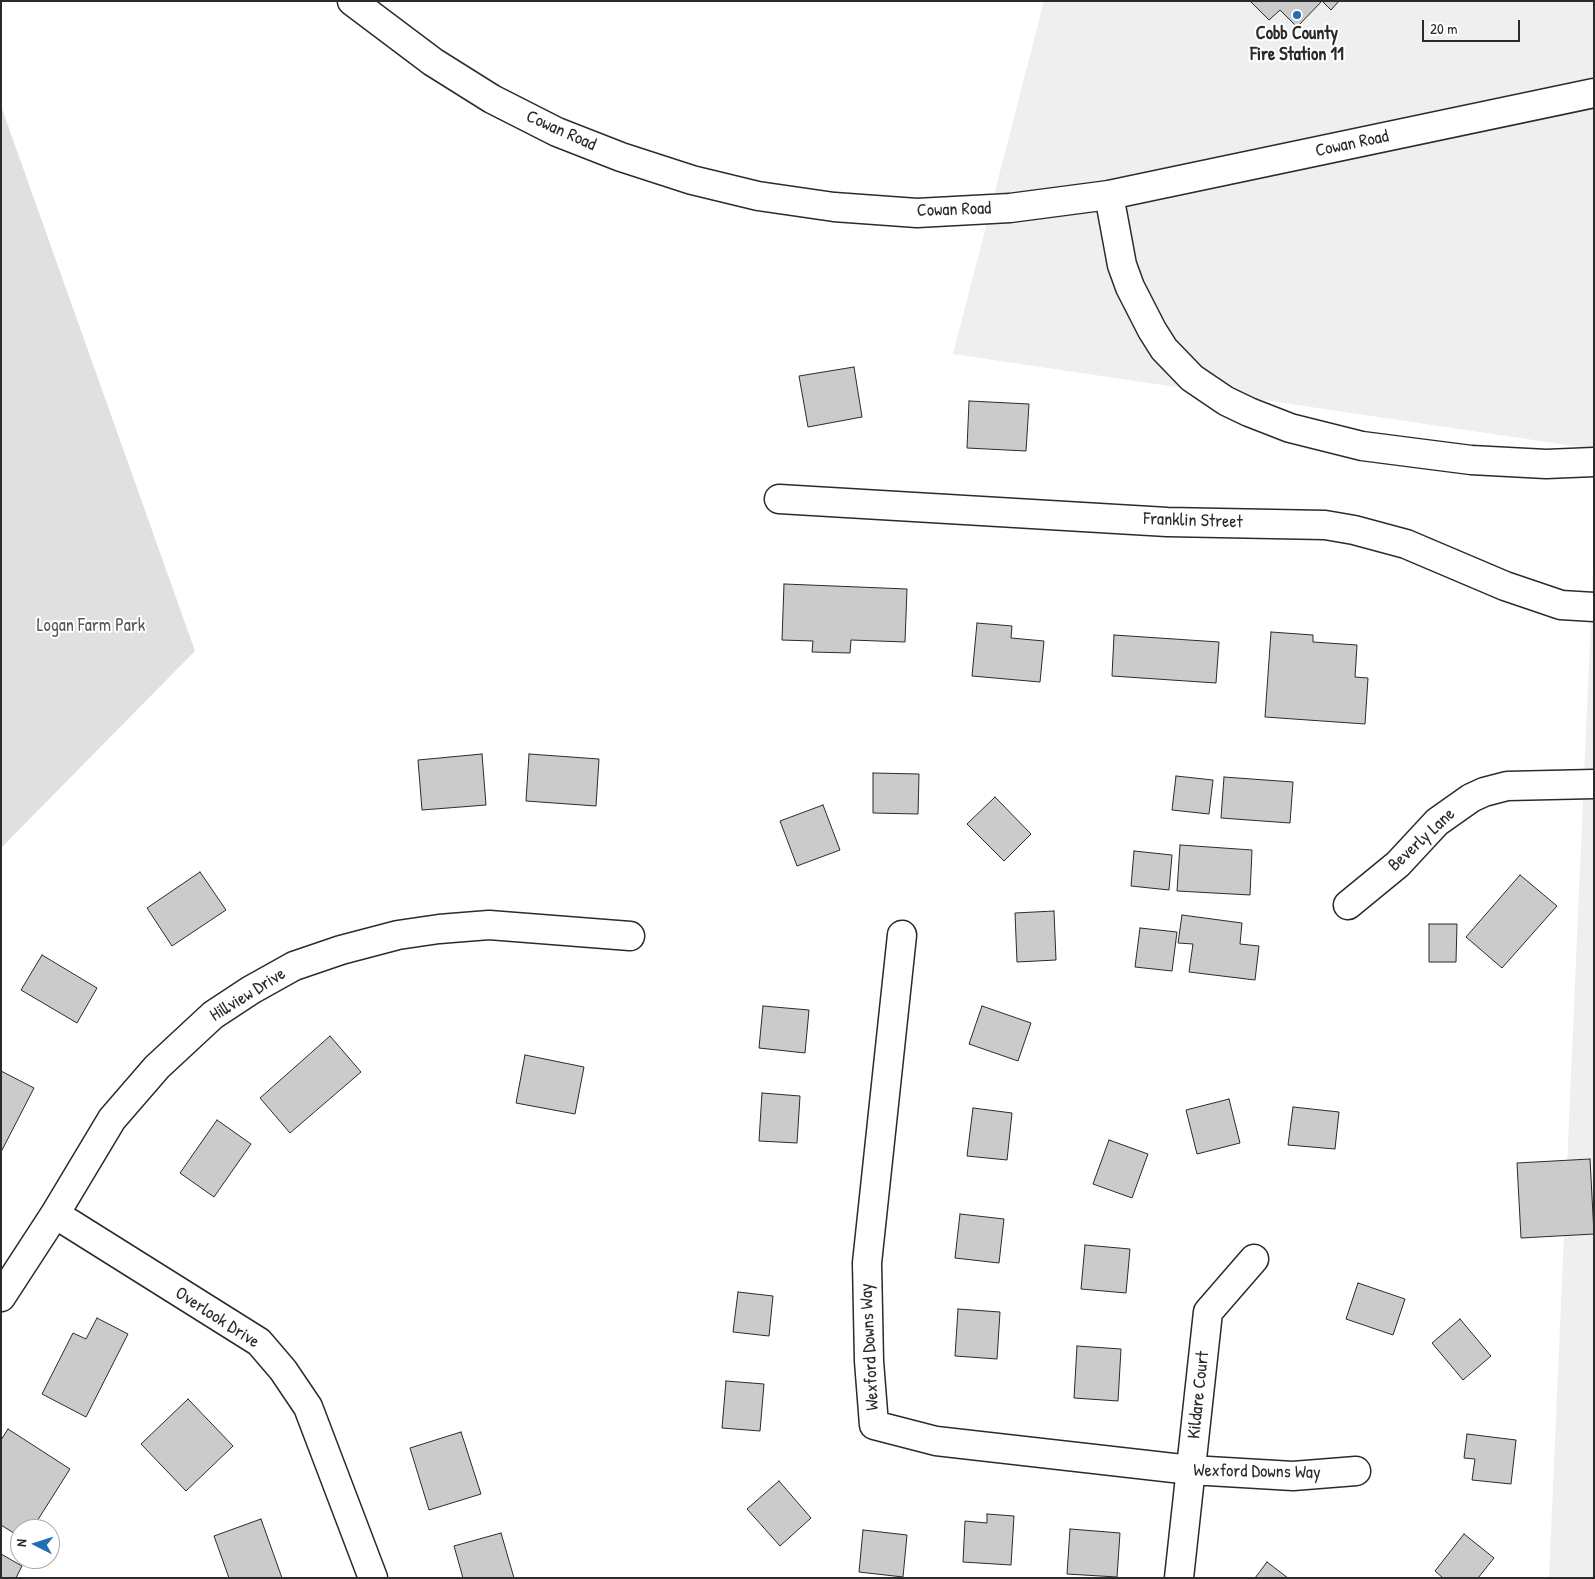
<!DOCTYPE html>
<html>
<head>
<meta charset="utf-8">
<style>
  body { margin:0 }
  #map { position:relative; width:1595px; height:1579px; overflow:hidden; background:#fff; font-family:"Patrick Hand",sans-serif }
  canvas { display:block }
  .frame { position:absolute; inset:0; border:2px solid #2b2b2b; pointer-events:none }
  .north { position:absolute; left:10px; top:1519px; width:50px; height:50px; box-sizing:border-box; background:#fff; border:1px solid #aaa; border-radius:50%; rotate:275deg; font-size:14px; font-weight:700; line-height:20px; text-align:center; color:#2b2b2b }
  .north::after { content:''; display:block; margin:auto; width:18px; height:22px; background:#1f6fb2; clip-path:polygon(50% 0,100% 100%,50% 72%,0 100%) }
  .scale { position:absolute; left:1422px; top:20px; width:98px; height:22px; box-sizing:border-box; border:2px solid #2b2b2b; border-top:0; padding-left:6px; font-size:15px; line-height:18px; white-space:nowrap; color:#2b2b2b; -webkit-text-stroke:4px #fff; paint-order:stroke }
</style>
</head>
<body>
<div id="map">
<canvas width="1595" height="1579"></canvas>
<div class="frame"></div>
<div class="north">N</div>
<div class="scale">20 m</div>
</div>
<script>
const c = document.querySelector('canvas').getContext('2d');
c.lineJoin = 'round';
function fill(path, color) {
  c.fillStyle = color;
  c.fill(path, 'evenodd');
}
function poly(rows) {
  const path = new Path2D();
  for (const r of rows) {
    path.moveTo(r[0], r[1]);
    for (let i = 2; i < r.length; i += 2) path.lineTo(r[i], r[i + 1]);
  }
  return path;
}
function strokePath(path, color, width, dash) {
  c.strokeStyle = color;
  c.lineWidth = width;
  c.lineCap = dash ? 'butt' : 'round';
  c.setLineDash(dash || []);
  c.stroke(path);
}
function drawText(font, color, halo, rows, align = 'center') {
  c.font = font + ' "Patrick Hand",sans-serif';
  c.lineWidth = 4;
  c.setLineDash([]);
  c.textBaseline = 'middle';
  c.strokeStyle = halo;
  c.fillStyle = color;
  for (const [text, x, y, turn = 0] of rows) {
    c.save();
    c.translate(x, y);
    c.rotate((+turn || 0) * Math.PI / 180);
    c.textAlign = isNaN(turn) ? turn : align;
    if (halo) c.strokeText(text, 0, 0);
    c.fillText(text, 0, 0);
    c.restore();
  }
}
fill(poly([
  [1044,1,1594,1,1594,449,953,354],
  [1594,548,1594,1578,1549,1578]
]), '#efefef');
fill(poly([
  [1,106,195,651,1,848]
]), '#e0e0e0');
const building = poly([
  [1250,1,1339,1,1331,10,1322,1,1297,27,1280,10,1269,20,1250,1],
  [854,367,862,417,808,427,799,376,854,367],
  [969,401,1029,404,1026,451,967,448,969,401],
  [784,584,907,589,905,642,851,640,850,653,812,652,813,641,782,640,784,584],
  [977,623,1012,626,1011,638,1044,641,1040,682,972,676,977,623],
  [1271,632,1313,635,1313,642,1357,645,1355,677,1368,678,1365,724,1265,717,1271,632],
  [1114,635,1219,642,1216,683,1112,676,1114,635],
  [482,754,486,805,422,810,418,760,482,754],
  [529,754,599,759,596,806,526,801,529,754],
  [873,773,919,774,918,814,873,813,873,773],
  [1176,776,1213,780,1209,814,1172,810,1176,776],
  [1224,777,1293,782,1290,823,1221,818,1224,777],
  [995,797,1031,834,1004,861,967,824,995,797],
  [823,805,840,850,797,866,780,821,823,805],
  [1180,845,1252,850,1250,895,1177,891,1180,845],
  [1134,851,1172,855,1169,890,1131,886,1134,851],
  [200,872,226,910,172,946,147,908,200,872],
  [1520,875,1557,906,1502,968,1466,937,1520,875],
  [1054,911,1056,960,1017,962,1015,913,1054,911],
  [1182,915,1242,923,1240,944,1259,946,1255,980,1189,972,1193,944,1178,943,1182,915],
  [1429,924,1457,924,1456,962,1429,962,1429,924],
  [1140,928,1177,932,1172,971,1135,967,1140,928],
  [42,955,97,988,77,1023,21,990,42,955],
  [763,1006,809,1010,805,1053,759,1048,763,1006],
  [982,1006,1031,1023,1018,1061,969,1044,982,1006],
  [330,1036,361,1072,290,1133,260,1098,330,1036],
  [525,1055,584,1067,575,1114,516,1103,525,1055],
  [1,1071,34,1088,1,1152,1,1071],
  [762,1093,800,1096,797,1143,759,1141,762,1093],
  [1229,1099,1240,1143,1197,1154,1186,1110,1229,1099],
  [1293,1107,1339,1112,1335,1149,1288,1145,1293,1107],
  [973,1108,1012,1113,1007,1160,967,1156,973,1108],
  [217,1120,251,1144,214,1197,180,1173,217,1120],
  [1109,1140,1148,1154,1132,1198,1093,1184,1109,1140],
  [1590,1159,1594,1234,1521,1238,1517,1163,1590,1159],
  [960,1214,1004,1219,999,1263,955,1258,960,1214],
  [1085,1245,1130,1249,1126,1293,1081,1289,1085,1245],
  [1358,1283,1405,1299,1393,1335,1346,1319,1358,1283],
  [738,1292,773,1296,769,1336,733,1332,738,1292],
  [958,1309,1000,1312,997,1359,955,1356,958,1309],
  [97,1318,128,1334,86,1417,42,1394,73,1333,86,1339,97,1318],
  [1460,1319,1491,1356,1463,1380,1432,1343,1460,1319],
  [1077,1346,1121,1349,1118,1401,1074,1398,1077,1346],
  [726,1381,764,1384,760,1431,722,1428,726,1381],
  [188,1399,233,1446,186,1491,141,1444,188,1399],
  [8,1429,70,1469,32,1529,20,1529,20,1537,1,1525,1,1440,8,1429],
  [461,1432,481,1494,429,1510,410,1448,461,1432],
  [1467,1434,1516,1440,1511,1484,1472,1480,1475,1459,1464,1458,1467,1434],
  [779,1481,811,1518,780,1546,747,1509,779,1481],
  [987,1514,1014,1516,1011,1565,963,1562,965,1521,987,1523,987,1514],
  [261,1519,282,1578,229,1578,214,1536,261,1519],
  [1070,1529,1120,1533,1117,1577,1067,1574,1070,1529],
  [863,1530,907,1535,903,1577,859,1572,863,1530],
  [501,1533,514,1578,463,1578,454,1546,501,1533],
  [1464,1534,1494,1558,1478,1578,1443,1578,1435,1571,1464,1534],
  [1,1554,22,1566,16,1578,1,1578,1,1554],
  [1267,1562,1288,1578,1255,1578,1267,1562]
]);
fill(building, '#cbcbcb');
strokePath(building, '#2b2b2b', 1);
const street = poly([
  [779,499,1167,522,1325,525,1354,530,1406,544,1505,586,1561,605,1594,607],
  [1348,905,1398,864,1437,822,1471,798,1484,792,1507,786,1594,784],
  [902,935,867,1263,869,1361,874,1425,936,1441,1191,1470,1293,1476,1356,1471],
  [55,1214,259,1342,283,1370,308,1407,373,1578],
  [1,1297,55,1214,112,1119,157,1067,213,1015,251,990,294,966,341,950,398,935,439,929,489,925,630,936],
  [1179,1578,1208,1312,1254,1259]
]);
const secondary = poly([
  [352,1,433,62,492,99,557,132,621,157,692,180,758,196,834,207,917,213,1010,208,1109,195,1594,93],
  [1109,195,1122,265,1130,287,1152,330,1164,349,1192,378,1226,401,1249,412,1290,428,1362,446,1471,460,1546,464,1594,462]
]);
strokePath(street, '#2b2b2b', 31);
strokePath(secondary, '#2b2b2b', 31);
strokePath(street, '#fff', 28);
strokePath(secondary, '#fff', 28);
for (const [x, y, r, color] of [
  [1297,15,5,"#1f6fb2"]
]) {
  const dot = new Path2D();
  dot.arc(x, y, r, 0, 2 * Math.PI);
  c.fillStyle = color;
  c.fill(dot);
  strokePath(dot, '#fff', 2);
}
drawText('bold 18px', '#2b2b2b', '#fff', [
  ["Cobb County",1297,34],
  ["Fire Station 11",1297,55]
]);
drawText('18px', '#2b2b2b', '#fff', [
  ["Cowan Road",561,131,24],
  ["Cowan Road",1352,144,-12],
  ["Cowan Road",954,210,-2],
  ["Franklin Street",1193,521,2],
  ["Beverly Lane",1422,840,-43],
  ["Hillview Drive",248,995,-32],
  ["Overlook Drive",217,1318,33],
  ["Wexford Downs Way",870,1347,-93],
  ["Kildare Court",1199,1395,-84],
  ["Wexford Downs Way",1257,1472,1]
]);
drawText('18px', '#585858', '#fff', [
  ["Logan Farm Park",91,626]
]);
</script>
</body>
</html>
